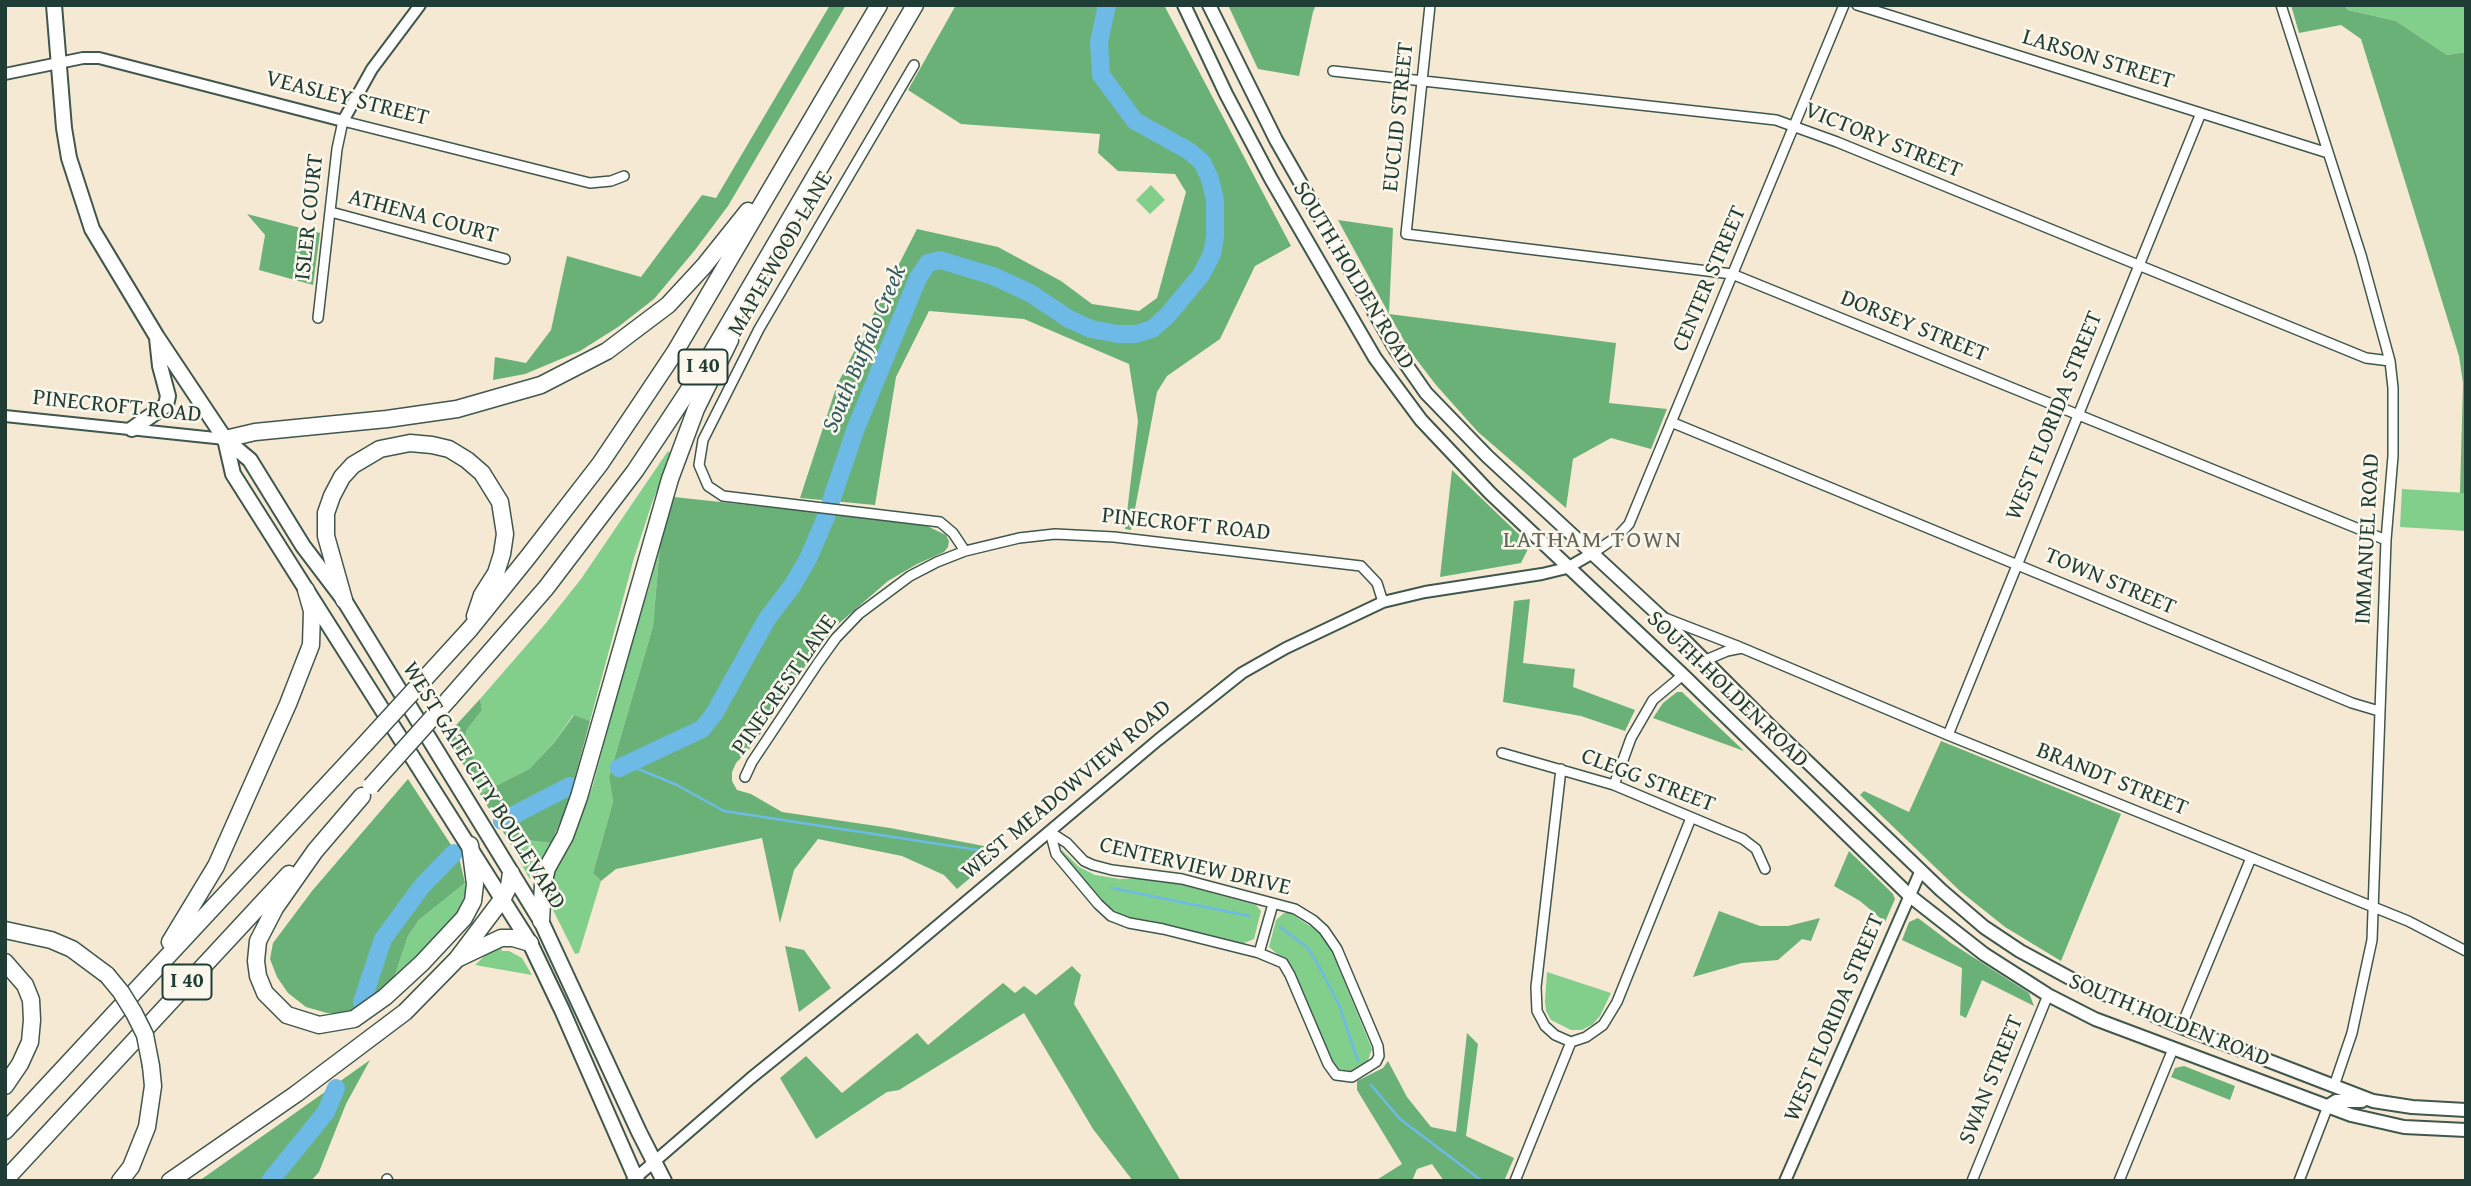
<!DOCTYPE html>
<html>
<head>
<meta charset="utf-8">
<style>
  body { margin:0 }
  #map { position:relative; width:2471px; height:1186px; overflow:hidden; background:#f6e9d3; font-family:"Gentium Book Plus",serif }
  canvas { display:block }
  .frame { position:absolute; inset:0; border:7px solid #1f3d34; pointer-events:none }
</style>
</head>
<body>
<div id="map">
<canvas width="2471" height="1186"></canvas>
<div class="frame"></div>
</div>
<script>
const c = document.querySelector('canvas').getContext('2d');
c.lineJoin = 'round';
function fill(path, color) {
  c.fillStyle = color;
  c.fill(path, 'evenodd');
}
function poly(rows) {
  const path = new Path2D();
  for (const r of rows) {
    path.moveTo(r[0], r[1]);
    for (let i = 2; i < r.length; i += 2) path.lineTo(r[i], r[i + 1]);
  }
  return path;
}
function strokePath(path, color, width, dash) {
  c.strokeStyle = color;
  c.lineWidth = width;
  c.lineCap = dash ? 'butt' : 'round';
  c.setLineDash(dash || []);
  c.stroke(path);
}
function drawText(font, color, halo, rows, align = 'center') {
  c.font = font + ' "Gentium Book Plus",serif';
  c.lineWidth = 5;
  c.setLineDash([]);
  c.textBaseline = 'middle';
  c.strokeStyle = halo;
  c.fillStyle = color;
  for (const [text, x, y, turn = 0] of rows) {
    c.save();
    c.translate(x, y);
    c.rotate((+turn || 0) * Math.PI / 180);
    c.textAlign = isNaN(turn) ? turn : align;
    if (halo) c.strokeText(text, 0, 0);
    c.fillText(text, 0, 0);
    c.restore();
  }
}
fill(poly([
  [2344,5,2466,5,2466,52,2447,55,2396,21,2348,10],
  [1151,185,1165,200,1150,214,1136,200],
  [668,451,671,454,652,503,634,558,590,721,573,715,554,743,529,769,480,794,472,780,478,776,465,744,466,731,482,710,480,699,546,623,581,579],
  [2402,489,2466,493,2466,531,2400,527],
  [660,545,653,626,609,777,613,802,593,873,601,881,579,953,575,954,553,910,551,897,548,894,550,877,569,848,593,785,637,619,648,591],
  [527,840,551,843,533,879,529,878,511,845],
  [1062,850,1079,867,1095,875,1120,879,1143,878,1175,883,1256,905,1261,911,1254,939,1242,944,1158,922,1122,916,1105,904,1060,853],
  [465,883,465,895,452,922,393,981,408,936,419,920],
  [1284,913,1290,913,1313,928,1324,938,1332,952,1372,1049,1368,1060,1363,1065,1351,1071,1339,1069,1334,1065,1293,968,1269,947,1276,920],
  [501,948,502,951,509,951,522,958,532,975,475,965,491,950],
  [1547,972,1611,993,1600,1016,1593,1024,1582,1030,1571,1030,1551,1020,1546,1011,1545,1001]
]), '#82ce8b');
fill(poly([
  [830,5,846,5,728,206,695,250,654,299,618,327,580,351,525,374,493,380,495,357,526,363,551,330,567,256,641,277,702,195,716,198],
  [956,5,1164,5,1291,246,1255,266,1220,339,1167,376,1157,392,1131,530,1125,529,1138,421,1129,364,1024,319,929,311,896,377,875,505,800,498,837,385,917,229,998,247,1061,281,1092,304,1139,311,1157,298,1186,192,1175,174,1118,171,1098,153,1100,134,961,124,908,90],
  [1228,5,1316,5,1313,12,1299,76,1258,69],
  [2291,5,2344,5,2348,10,2396,21,2447,55,2466,52,2466,493,2460,493,2463,383,2459,356,2361,39,2341,25,2299,33],
  [247,214,320,233,313,285,259,270,265,235],
  [1338,220,1393,228,1389,314,1616,343,1609,403,1667,409,1651,449,1611,438,1573,459,1566,508,1478,432,1436,385,1410,351,1389,314],
  [1452,470,1530,545,1521,563,1440,577],
  [674,497,906,522,927,526,946,535,949,541,948,547,944,552,917,564,888,581,836,626,815,651,753,745,736,763,732,772,732,781,737,790,751,794,782,812,890,828,989,847,1001,852,957,889,944,875,902,856,818,839,794,870,780,923,762,838,616,869,601,881,593,873,613,802,609,777,653,626,660,545],
  [1530,599,1523,663,1575,669,1573,687,1635,710,1625,731,1581,716,1503,702,1514,601],
  [1677,692,1682,692,1744,751,1653,718,1663,703],
  [480,699,482,710,466,731,465,744,480,770,478,776,472,780,447,735],
  [574,715,590,721,567,807,551,843,527,840,511,845,480,794,529,769,554,743],
  [1941,741,2121,814,2061,961,2005,927,1960,891,1860,795,1864,791,1909,812],
  [408,779,459,857,465,883,419,920,408,936,393,981,350,1014,327,1013,306,1007,288,993,277,977,270,959,273,943,312,891],
  [1849,851,1893,894,1895,899,1885,922,1860,901,1834,886],
  [1719,911,1760,926,1788,926,1820,918,1811,941,1802,939,1778,960,1742,963,1693,977],
  [1918,918,1951,943,2029,993,2034,1006,1982,980,1966,1018,1960,1015,1962,968,1902,940,1909,922],
  [785,946,804,950,831,988,799,1012],
  [1072,966,1081,975,1074,1004,1181,1181,1133,1181,1093,1129,1024,1013,899,1090,887,1092,816,1139,780,1078,806,1056,842,1093,917,1033,928,1045,1003,983,1015,993,1024,986,1036,995],
  [1467,1033,1478,1044,1466,1136,1514,1158,1504,1181,1444,1181,1432,1164,1417,1169,1412,1181,1375,1181,1402,1164,1357,1090,1357,1081,1383,1068,1388,1061,1407,1097,1431,1127,1456,1132],
  [370,1060,346,1104,319,1172,311,1181,199,1181],
  [2184,1066,2235,1086,2230,1100,2171,1077,2175,1068]
]), '#69b177');
strokePath(poly([
  [626,764,677,785,724,811,991,852],
  [1112,888,1249,916],
  [1280,927,1308,948,1320,968,1339,1005,1358,1061],
  [1371,1085,1400,1119,1482,1181]
]), '#6dbae7', 2.5);
strokePath(poly([
  [831,501,856,428,918,278,928,263,940,260,993,276,1030,293,1069,319,1091,329,1118,334,1136,334,1152,329,1167,316,1201,275,1212,254,1215,237,1215,200,1210,179,1202,162,1189,151,1135,121,1101,75,1099,42,1107,5],
  [619,768,702,729,714,714,767,619,792,586,808,559,828,512],
  [502,821,570,786],
  [362,1002,383,939,422,886,454,853],
  [270,1181,326,1112,336,1088]
]), '#6dbae7', 18);
const minor = poly([
  [1430,5,1406,234,1732,274,2386,540],
  [1857,5,2328,153],
  [2281,5,2361,255,2390,361,2393,388,2393,456,2386,540,2372,940,2352,1033,2334,1086],
  [914,65,759,329,703,440,699,465,708,486,723,496,940,522,953,533,965,551],
  [1333,71,1776,120,1837,142,2366,358,2390,361],
  [331,212,505,259],
  [318,318,337,149,343,121,590,183,611,181,624,176],
  [1671,422,2352,703,2379,711],
  [1593,553,1618,536,1629,524,1844,5],
  [1665,618,1740,647],
  [1706,660,1727,651,1742,648,1948,735,2408,921,2466,951],
  [1948,735,2201,113],
  [1502,753,1614,785,1743,839,1756,849,1765,869],
  [1561,769,1536,987,1537,1011,1545,1026,1555,1035,1571,1042],
  [745,777,752,762,818,663,836,638,859,614,910,576,937,562,965,551,1019,538,1055,534,1114,537,1361,566,1377,583,1383,602],
  [1614,785,1631,738,1653,700,1683,675],
  [1050,832,1067,843,1084,861,1093,865,1112,870,1182,879,1295,909,1313,920,1324,930,1337,949,1378,1046,1379,1056,1376,1062,1352,1077,1336,1075,1328,1064,1290,975,1283,963,1259,953,1163,929,1129,923,1111,916,1098,904,1056,854,1050,832],
  [1259,953,1273,904],
  [2181,1027,2251,858],
  [1571,1042,1586,1037,1603,1025,1617,1002,1691,818],
  [387,1179,388,1181],
  [1515,1181,1571,1042],
  [1972,1181,2048,995],
  [2119,1181,2173,1049],
  [2299,1181,2328,1106]
]);
const tertiary = poly([
  [5,74,83,58,99,58,343,121,372,69,420,5],
  [5,416,225,439],
  [632,1181,751,1078,892,964,1158,740,1242,673,1286,648,1383,602,1425,592,1542,574,1567,568,1593,553],
  [1785,1181,1921,870]
]);
const secondary = poly([
  [1184,5,1226,94,1271,179,1375,358,1421,420,1490,493,1683,675,1910,896,1984,954,2048,995,2095,1019,2351,1115,2404,1127,2466,1130],
  [1209,5,1276,140,1396,350,1426,393,1487,456,1661,617,1768,724,1941,890,1984,927,2020,951,2077,982,2181,1027,2373,1101,2412,1107,2466,1110],
  [2328,1106,2336,1101,2362,1101]
]);
const primary = poly([
  [54,5,64,128,69,158,92,229,157,337,225,439,250,460,303,546,344,600,541,921,639,1132,664,1181],
  [132,429,166,405,168,396,160,366,157,338],
  [225,439,233,474,530,943,562,1010,637,1181]
]);
const motorway = poly([
  [225,439,255,432,387,419,457,409,541,385,607,351,668,305,704,266,748,211],
  [344,600,326,536,326,513,332,496,342,477,353,465,380,449,410,443,432,445,449,449,467,460,482,473,500,502,505,534,502,554,496,573,482,595,475,616],
  [428,675,470,629,528,557,600,464,639,406,675,352,879,5],
  [449,699,546,588,635,471,667,423,700,373,915,5],
  [362,796,315,851,275,908,258,941,256,961,258,976,265,993,287,1015,319,1025,354,1019,385,997,422,963,464,918,473,901,475,884,470,845],
  [541,921,543,885,547,868,565,836,579,797,670,479,696,409,730,340],
  [5,930,51,940,72,949,107,975],
  [170,942,216,866,288,704,311,645,312,611,306,590],
  [459,958,501,938,513,938,530,943],
  [5,962,25,985,31,1000,32,1020,30,1042,20,1064,5,1086],
  [5,1131,365,744],
  [5,1180,289,874],
  [120,1181,131,1167,147,1127,153,1086,151,1066],
  [170,1181,296,1094,405,1012,457,959,503,898,509,886,511,873]
]);
strokePath(minor, '#3f574c', 12);
strokePath(tertiary, '#3f574c', 14);
strokePath(secondary, '#3f574c', 16);
strokePath(primary, '#3f574c', 18);
strokePath(motorway, '#3f574c', 19);
strokePath(minor, '#fff', 9);
strokePath(tertiary, '#fff', 10);
strokePath(secondary, '#fff', 12);
strokePath(primary, '#fff', 14);
strokePath(motorway, '#fff', 16);
const motorwayBridge = poly([
  [365,744,428,675],
  [371,786,449,699],
  [107,975,121,992,134,1013,145,1035,151,1066]
]);
strokePath(motorwayBridge, '#3f574c', 19, []);
strokePath(motorwayBridge, '#fff', 16);
for (const [x, y, w] of [
  [703,367,49],
  [187,982,49]
]) {
  const box = new Path2D();
  box.roundRect(x - w / 2, y - 17.5, w, 35, 5);
  c.fillStyle = '#fbf7ec';
  c.fill(box);
  strokePath(box, '#1f3d34', 2);
}
drawText('bold 21px', '#1f3d34', null, [
  ["I 40",703,367],
  ["I 40",187,982]
]);
drawText('23px', '#1f3d34', '#fbf7ec', [
  ["LARSON STREET",2098,60,17],
  ["VEASLEY STREET",347,99,14],
  ["EUCLID STREET",1399,117,-84],
  ["VICTORY STREET",1883,141,22],
  ["ISLER COURT",310,217,-84],
  ["ATHENA COURT",423,217,15],
  ["MAPLEWOOD LANE",781,254,-60],
  ["SOUTH HOLDEN ROAD",1353,276,59],
  ["CENTER STREET",1710,279,-67],
  ["DORSEY STREET",1914,327,22],
  ["PINECROFT ROAD",117,407,6],
  ["WEST FLORIDA STREET",2055,416,-68],
  ["PINECROFT ROAD",1186,525,6],
  ["IMMANUEL ROAD",2368,539,-87],
  ["TOWN STREET",2110,582,23],
  ["PINECREST LANE",785,685,-55],
  ["SOUTH HOLDEN ROAD",1727,690,44],
  ["BRANDT STREET",2112,780,22],
  ["CLEGG STREET",1648,781,21],
  ["WEST GATE CITY BOULEVARD",483,786,58],
  ["WEST MEADOWVIEW ROAD",1067,790,-40],
  ["CENTERVIEW DRIVE",1195,867,13],
  ["WEST FLORIDA STREET",1835,1018,-67],
  ["SOUTH HOLDEN ROAD",2169,1021,22],
  ["SWAN STREET",1992,1080,-68]
]);
drawText('italic 24px', '#325c61', '#fbf7ec', [
  ["South Buffalo Creek",865,349,-67]
]);
c.letterSpacing = '2px';
drawText('24px', '#636658', '#fbf7ec', [
  ["LATHAM TOWN",1593,541]
]);
c.letterSpacing = '0px';
</script>
</body>
</html>
